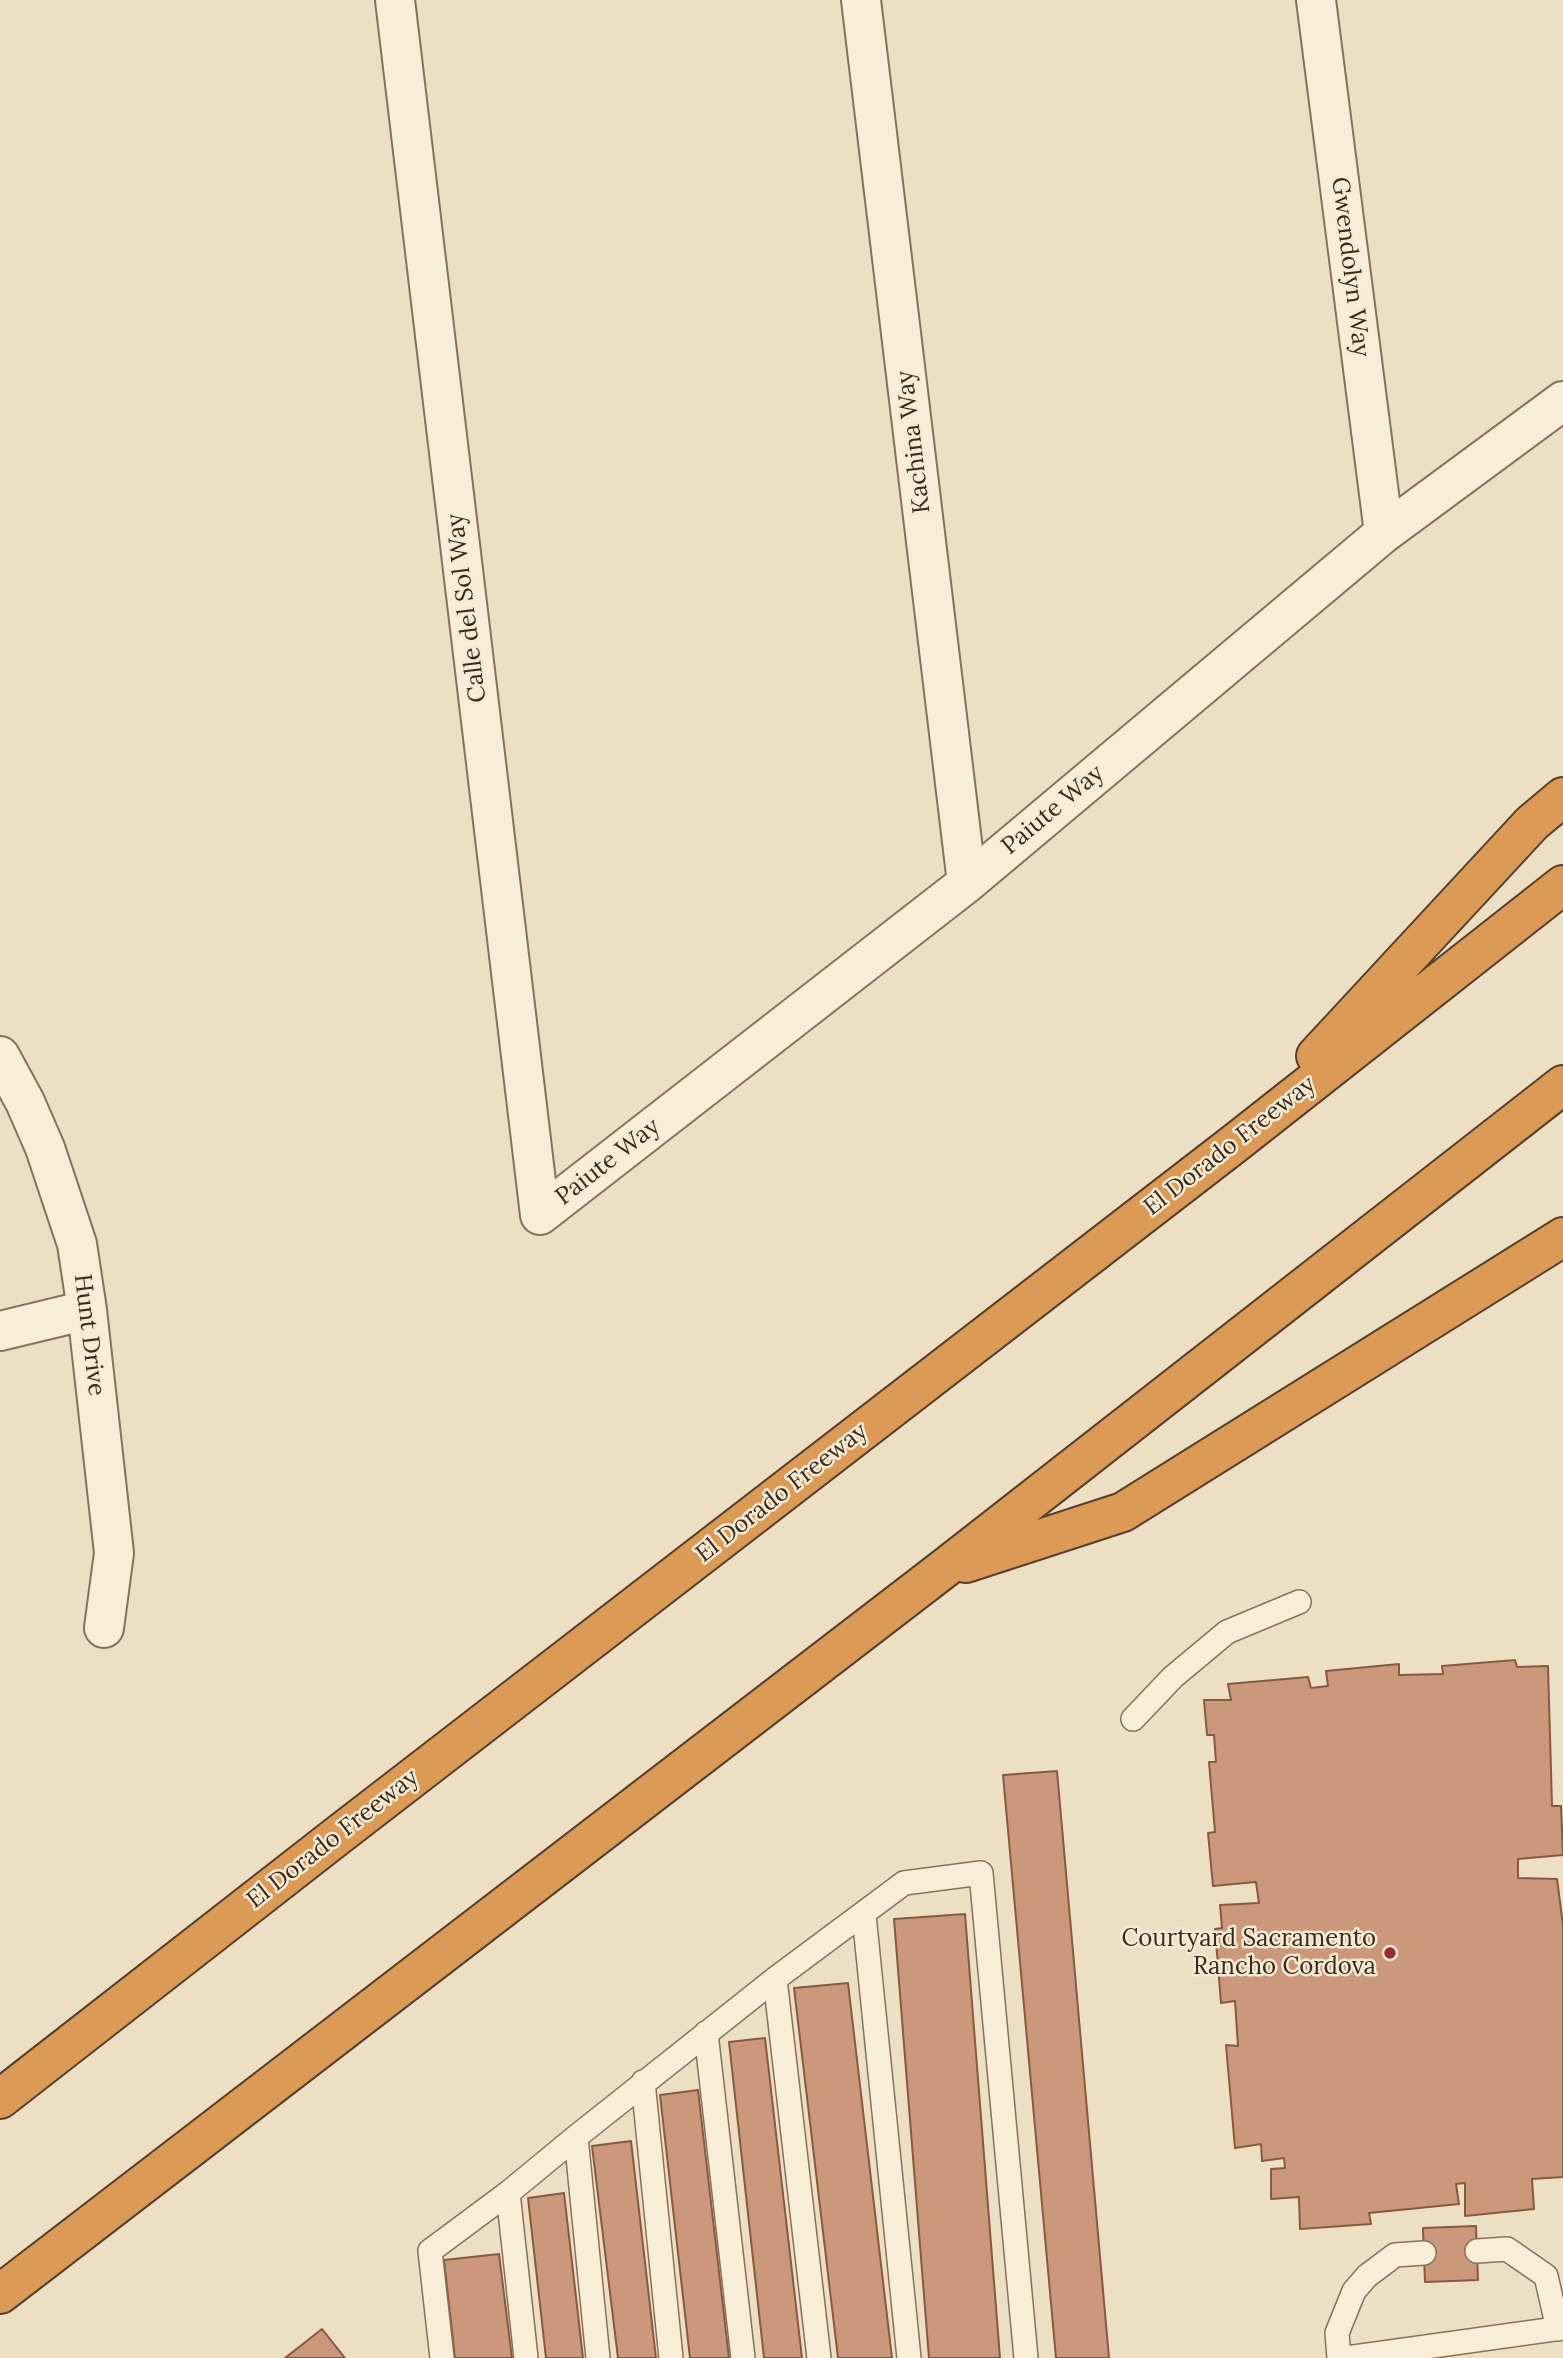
<!DOCTYPE html>
<html>
<head>
<meta charset="utf-8">
<style>
  body { margin:0 }
  canvas { display:block; background:#eddfc4 }
</style>
</head>
<body>
<canvas width="1563" height="2358"></canvas>
<script>
const c = document.querySelector('canvas').getContext('2d');
c.lineJoin = 'round';
function fill(path, color) {
  c.fillStyle = color;
  c.fill(path, 'evenodd');
}
function poly(rows) {
  const path = new Path2D();
  for (const r of rows) {
    path.moveTo(r[0], r[1]);
    for (let i = 2; i < r.length; i += 2) path.lineTo(r[i], r[i + 1]);
  }
  return path;
}
function strokePath(path, color, width, dash) {
  c.strokeStyle = color;
  c.lineWidth = width;
  c.lineCap = dash ? 'butt' : 'round';
  c.setLineDash(dash || []);
  c.stroke(path);
}
function drawText(font, color, halo, rows, align = 'center') {
  c.font = font + ' Lora,serif';
  c.lineWidth = 5;
  c.setLineDash([]);
  c.textBaseline = 'middle';
  c.strokeStyle = halo;
  c.fillStyle = color;
  for (const [text, x, y, turn = 0] of rows) {
    c.save();
    c.translate(x, y);
    c.rotate((+turn || 0) * Math.PI / 180);
    c.textAlign = isNaN(turn) ? turn : align;
    if (halo) c.strokeText(text, 0, 0);
    c.fillText(text, 0, 0);
    c.restore();
  }
}
const building = poly([
  [1515,1660,1517,1667,1548,1666,1552,1806,1561,1806,1563,1855,1518,1859,1518,1878,1557,1879,1563,1925,1563,2177,1532,2179,1534,2209,1465,2216,1465,2183,1456,2184,1459,2204,1369,2213,1371,2224,1300,2229,1299,2197,1271,2199,1271,2169,1285,2168,1284,2158,1262,2161,1261,2144,1235,2148,1226,2045,1238,2046,1235,2001,1221,2003,1215,1929,1222,1928,1220,1905,1259,1903,1256,1882,1213,1886,1208,1833,1215,1832,1209,1762,1216,1762,1214,1735,1207,1735,1204,1700,1231,1700,1228,1684,1308,1677,1311,1688,1328,1686,1326,1671,1399,1664,1399,1675,1443,1674,1442,1666,1515,1660],
  [1057,1771,1109,2358,1056,2358,1003,1775,1057,1771],
  [965,1914,1000,2358,929,2358,894,1919,965,1914],
  [848,1983,892,2358,838,2358,794,1988,848,1983],
  [765,2038,802,2358,764,2358,729,2042,765,2038],
  [698,2090,729,2358,690,2358,660,2095,698,2090],
  [631,2141,656,2358,618,2358,592,2146,631,2141],
  [564,2193,583,2358,546,2358,528,2198,564,2193],
  [1476,2226,1478,2280,1425,2282,1423,2228,1476,2226],
  [499,2254,512,2358,455,2358,444,2260,499,2254],
  [322,2329,345,2358,285,2358,322,2329]
]);
fill(building, '#cb987b');
strokePath(building, '#875941', 2);
const lane = poly([
  [1133,1719,1173,1677,1227,1632,1299,1602],
  [864,1915,909,2358],
  [775,1979,819,2358],
  [706,2033,743,2358],
  [643,2082,671,2358],
  [576,2137,598,2358],
  [508,2193,526,2358],
  [1477,2251,1507,2249,1546,2276,1558,2329],
  [442,2358,430,2251,508,2193,576,2137,775,1979,904,1883,981,1873,1026,2358],
  [1339,2358,1337,2333,1354,2291,1367,2276,1395,2255,1424,2253],
  [1347,2358,1563,2328]
]);
const street = poly([
  [395,0,540,1215],
  [861,0,967,883],
  [1316,0,1384,533],
  [0,1056,25,1102,45,1148,77,1244,87,1310,114,1553,104,1628],
  [540,1215,967,883,1384,533,1563,401],
  [0,1331,87,1310]
]);
const highway = poly([
  [1316,1056,1532,823,1563,797],
  [966,1563,1123,1512,1563,1237],
  [0,2099,341,1833,1234,1144,1563,885],
  [0,2294,941,1571,1563,1085]
]);
strokePath(lane, '#88715b', 26);
strokePath(street, '#88715b', 42);
strokePath(highway, '#563f2f', 42);
strokePath(lane, '#f8edd7', 23);
strokePath(street, '#f8edd7', 38);
strokePath(highway, '#db9b57', 38);
for (const [x, y, r, color] of [
  [1390,1953,7,"#962c32"]
]) {
  const dot = new Path2D();
  dot.arc(x, y, r, 0, 2 * Math.PI);
  c.fillStyle = color;
  c.fill(dot);
  strokePath(dot, '#f5ead4', 2.5);
}
drawText('24px', '#382a1f', '#f5ead4', [
  ["Gwendolyn Way",1350,267,83],
  ["Kachina Way",914,442,-97],
  ["Calle del Sol Way",467,608,-97],
  ["Paiute Way",1053,810,-40],
  ["El Dorado Freeway",1230,1146,-38],
  ["Paiute Way",608,1162,-38],
  ["Hunt Drive",89,1335,83],
  ["El Dorado Freeway",782,1493,-38],
  ["El Dorado Freeway",333,1839,-38]
]);
drawText('24px', '#382a1f', '#f5ead4', [
  ["Courtyard Sacramento",1376,1939],
  ["Rancho Cordova",1376,1967]
], 'right');
</script>
</body>
</html>
